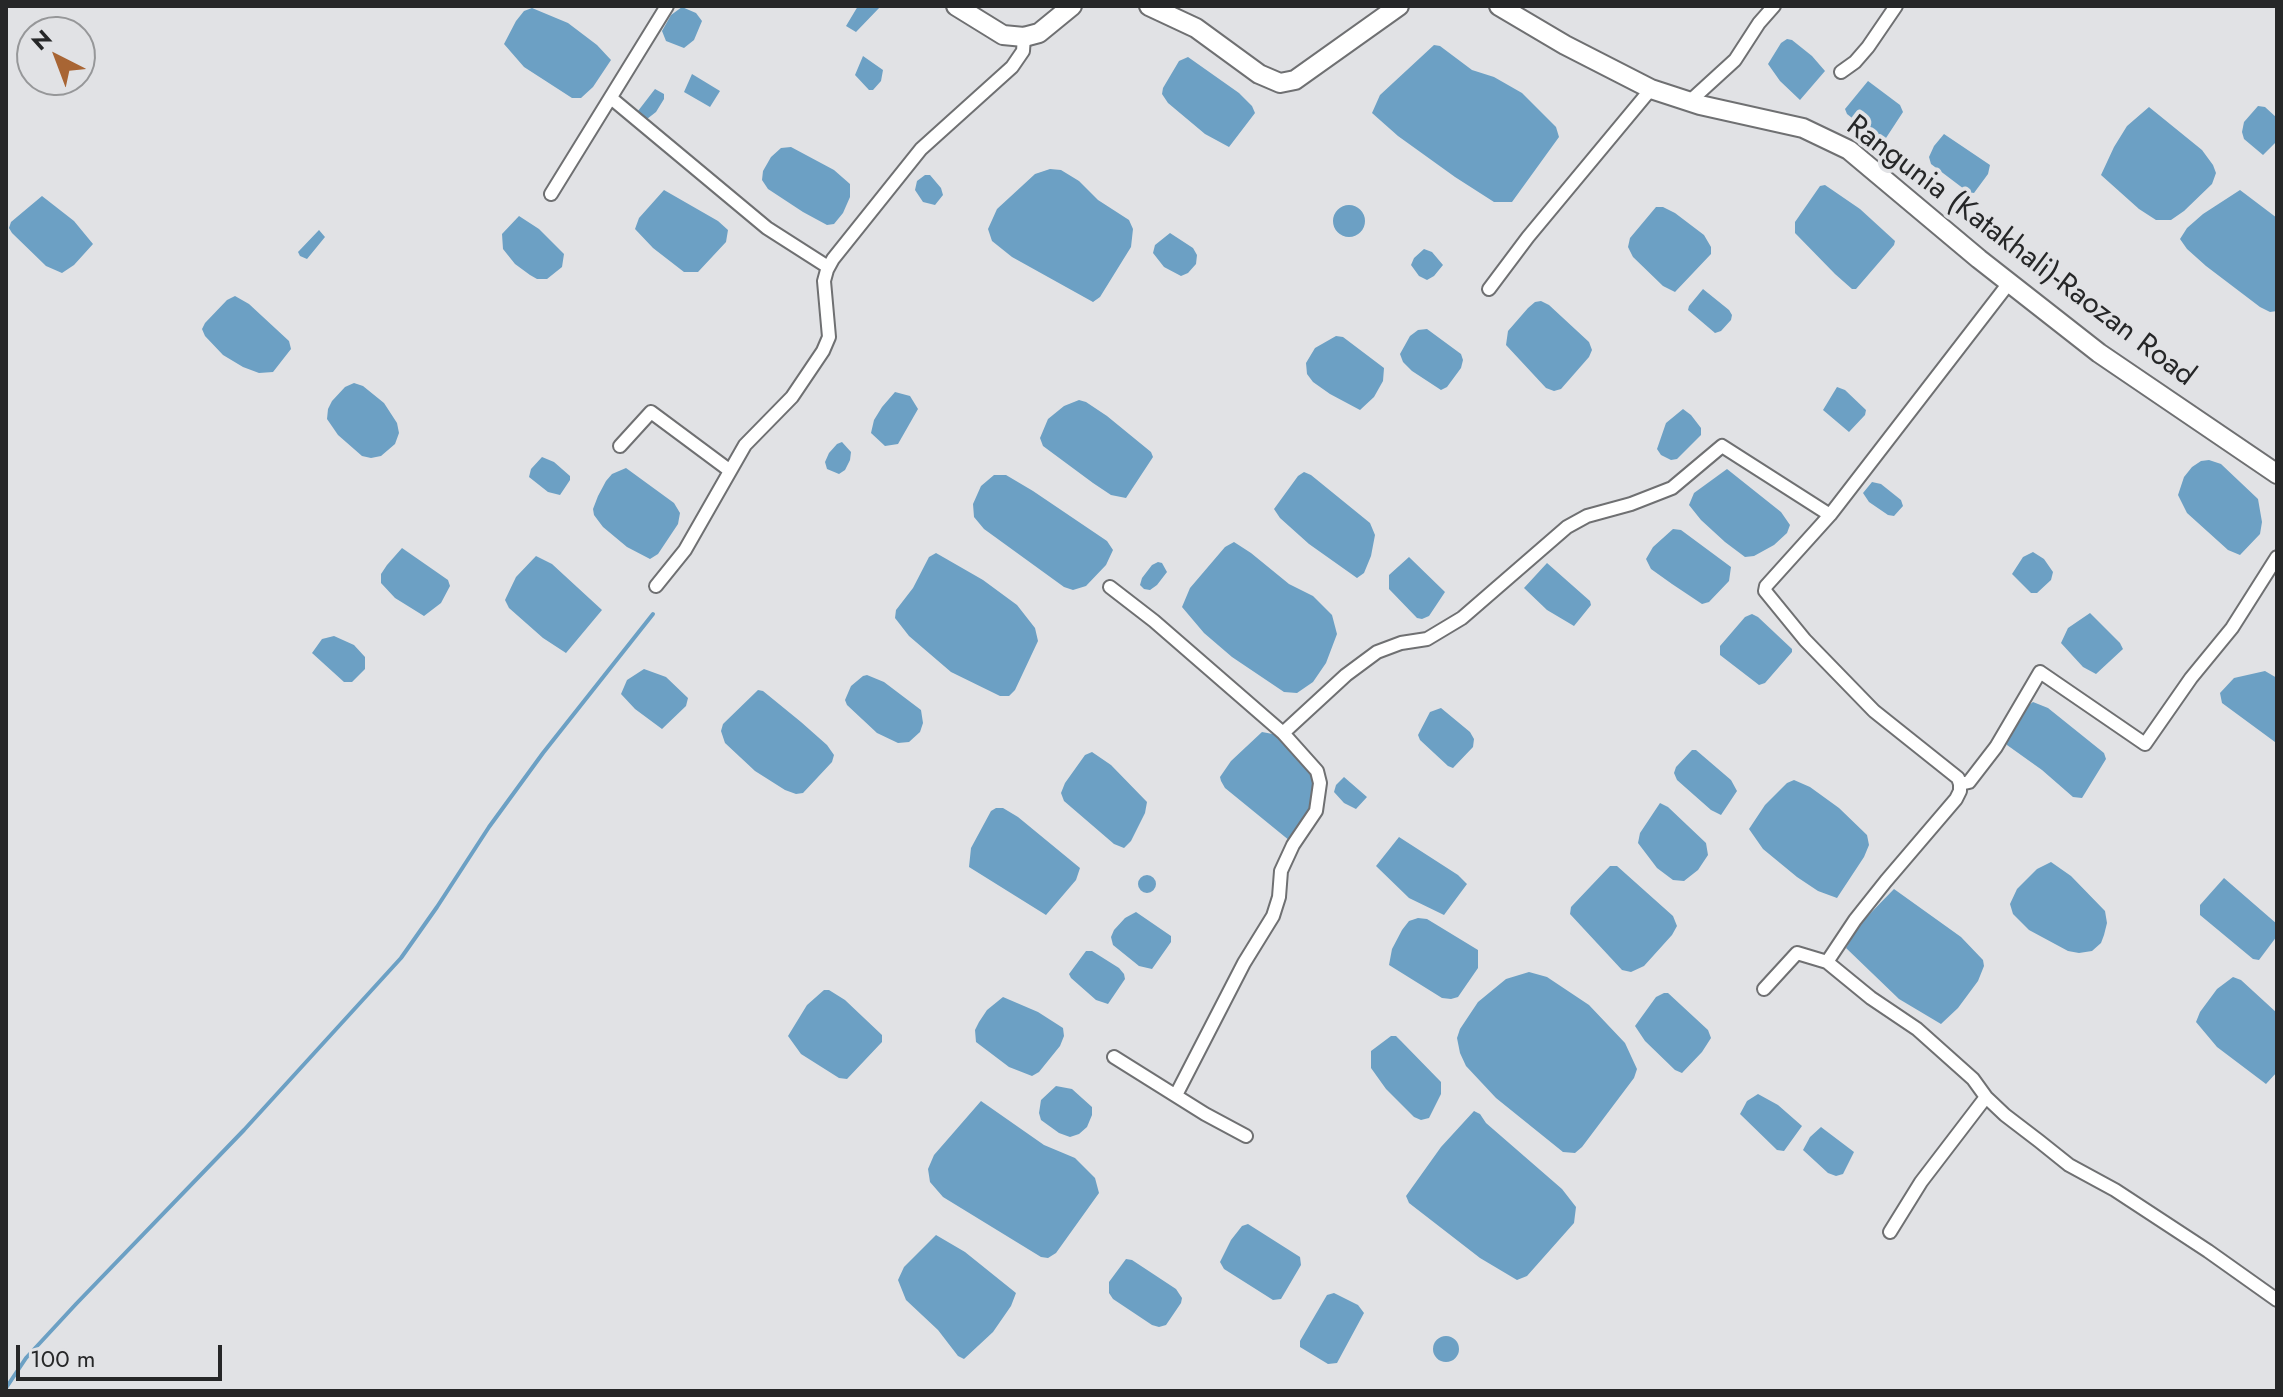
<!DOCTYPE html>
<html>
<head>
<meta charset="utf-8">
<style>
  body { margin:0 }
  #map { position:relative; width:2283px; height:1397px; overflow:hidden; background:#e1e2e5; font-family:Jost,sans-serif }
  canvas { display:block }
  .frame { position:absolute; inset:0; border:8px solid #262728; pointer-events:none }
  .north { position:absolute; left:16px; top:16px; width:80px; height:80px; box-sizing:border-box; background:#e1e2e5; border:2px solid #969799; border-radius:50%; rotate:318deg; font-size:22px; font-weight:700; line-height:32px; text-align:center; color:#262728 }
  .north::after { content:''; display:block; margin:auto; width:28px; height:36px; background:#a86534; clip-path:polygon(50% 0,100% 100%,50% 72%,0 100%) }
  .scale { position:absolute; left:16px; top:1345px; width:206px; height:36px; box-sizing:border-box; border:4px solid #262728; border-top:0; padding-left:10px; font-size:24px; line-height:28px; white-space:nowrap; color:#262728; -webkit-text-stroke:6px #e1e2e5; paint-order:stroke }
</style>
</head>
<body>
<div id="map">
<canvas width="2283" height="1397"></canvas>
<div class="frame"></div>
<div class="north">N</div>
<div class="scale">100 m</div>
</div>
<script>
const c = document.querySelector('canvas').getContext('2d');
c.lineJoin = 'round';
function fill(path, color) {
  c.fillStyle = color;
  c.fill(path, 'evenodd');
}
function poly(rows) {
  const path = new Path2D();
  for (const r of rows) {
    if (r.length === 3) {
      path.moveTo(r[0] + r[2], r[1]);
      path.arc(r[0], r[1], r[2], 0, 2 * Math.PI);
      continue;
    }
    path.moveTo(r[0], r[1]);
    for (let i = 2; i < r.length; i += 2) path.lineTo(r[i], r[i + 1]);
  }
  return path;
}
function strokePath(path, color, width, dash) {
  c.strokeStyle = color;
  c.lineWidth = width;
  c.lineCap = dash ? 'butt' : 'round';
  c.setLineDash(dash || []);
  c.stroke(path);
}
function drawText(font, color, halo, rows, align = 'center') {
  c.font = font + ' Jost,sans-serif';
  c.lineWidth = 8;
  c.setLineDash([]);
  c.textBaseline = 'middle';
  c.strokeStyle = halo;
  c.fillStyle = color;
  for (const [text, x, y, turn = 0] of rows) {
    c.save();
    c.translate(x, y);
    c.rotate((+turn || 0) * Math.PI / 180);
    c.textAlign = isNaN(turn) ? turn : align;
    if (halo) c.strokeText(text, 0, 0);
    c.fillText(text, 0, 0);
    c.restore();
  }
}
fill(poly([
  [858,6,881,6,856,32,846,26],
  [682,7,696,13,702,21,694,40,684,48,666,41,662,31,671,15],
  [532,8,568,23,597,45,611,60,593,87,581,98,572,98,524,67,504,44,516,21,524,11],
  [1787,39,1792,40,1812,56,1825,71,1800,100,1780,81,1768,64,1781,43],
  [1434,45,1440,46,1472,70,1494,77,1522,93,1556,127,1559,137,1512,202,1494,202,1455,177,1398,136,1372,113,1380,95],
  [863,56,883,70,881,81,873,90,869,90,855,75],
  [1188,57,1239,93,1252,106,1255,113,1229,147,1205,134,1168,103,1162,94,1163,88,1179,61],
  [692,74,720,91,710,107,684,92],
  [1868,81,1900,105,1903,112,1886,138,1882,139,1861,125,1847,114,1845,109],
  [655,89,664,94,664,99,656,112,647,119,638,114,638,111],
  [2258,106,2265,107,2277,118,2277,141,2263,155,2244,139,2242,132,2244,122],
  [2149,107,2202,150,2213,165,2216,173,2212,184,2184,211,2171,220,2156,220,2139,209,2101,175,2114,147,2127,126],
  [1944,134,1990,165,1988,174,1974,193,1968,192,1931,164,1929,157,1934,146],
  [791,147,834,170,850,184,850,197,843,213,834,224,827,225,803,212,768,189,762,180,763,171,771,157,781,148],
  [1050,169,1061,170,1079,181,1098,200,1129,220,1133,229,1131,247,1100,297,1093,302,1012,257,992,241,988,229,997,209,1035,174],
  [925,175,930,175,941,188,943,195,935,205,923,202,915,190,917,181],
  [1825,185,1860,209,1895,241,1894,245,1856,289,1852,289,1835,274,1795,233,1795,222,1820,186],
  [664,190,718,221,728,230,726,242,698,272,684,272,653,248,635,229,639,218],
  [2240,190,2277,218,2277,311,2270,312,2260,307,2206,266,2187,249,2180,239,2187,228,2203,214],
  [42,196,74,221,93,244,74,265,62,273,46,266,12,233,9,228,11,222],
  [1349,221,16],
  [1656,207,1663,207,1675,213,1704,235,1711,247,1711,254,1675,292,1663,286,1633,257,1628,247,1630,238],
  [519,216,539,229,564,254,562,267,547,279,537,279,530,275,515,264,503,249,502,234],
  [319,230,325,237,307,259,300,256,298,252],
  [1170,233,1193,248,1197,255,1196,264,1188,273,1181,276,1164,267,1153,253,1155,245],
  [1424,249,1432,252,1443,265,1434,276,1427,280,1419,276,1411,265,1414,258],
  [1703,289,1729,310,1732,315,1731,320,1721,331,1715,333,1688,310,1689,306],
  [235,296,249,304,289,341,291,349,273,372,259,373,243,367,223,355,205,336,202,329,205,323,227,300],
  [1541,301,1549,305,1589,342,1592,350,1589,357,1561,389,1554,391,1546,388,1506,345,1508,331,1528,308,1535,302],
  [1427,329,1461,354,1463,360,1461,368,1447,387,1441,390,1412,371,1403,362,1400,354,1410,336,1418,330],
  [1336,336,1343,337,1384,368,1383,381,1374,397,1360,410,1330,394,1313,382,1307,374,1306,363,1315,348],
  [354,383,363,386,384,403,397,423,399,433,395,444,381,456,371,458,362,456,338,435,327,419,328,409,332,401,345,387],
  [1837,387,1845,390,1866,410,1865,415,1849,432,1823,410],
  [895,392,910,396,918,409,898,444,885,446,871,433,874,420,882,407],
  [1079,400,1086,402,1107,416,1151,452,1153,457,1126,498,1111,495,1093,483,1043,446,1040,438,1048,419,1064,406],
  [1683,409,1691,415,1701,428,1701,435,1677,459,1671,460,1661,455,1657,449,1666,423],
  [842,442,851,452,850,460,845,470,839,474,827,469,825,462,829,453,837,444],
  [542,457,554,462,570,476,570,480,560,495,548,492,529,477,531,469],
  [2209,460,2221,464,2258,499,2262,522,2260,534,2240,555,2228,550,2187,513,2178,495,2184,477,2192,467,2201,461],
  [626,468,674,503,680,513,678,524,658,554,650,559,627,547,603,527,594,515,593,509,598,496,606,481,612,474],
  [1727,469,1781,512,1790,525,1787,533,1774,545,1754,556,1745,557,1725,542,1701,520,1689,505,1694,493],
  [1304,472,1311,475,1370,523,1375,535,1371,556,1364,573,1357,578,1309,544,1280,518,1274,509,1298,476],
  [994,475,1006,475,1033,491,1107,541,1113,550,1106,565,1086,586,1073,590,1064,587,984,529,974,517,973,504,981,486],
  [1872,482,1881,484,1901,500,1903,506,1894,516,1888,515,1869,502,1863,493],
  [1673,529,1681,530,1731,567,1729,581,1709,602,1702,604,1672,584,1651,569,1646,559,1653,547],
  [1234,542,1251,553,1289,584,1313,596,1332,615,1337,634,1326,663,1313,682,1297,693,1284,692,1232,657,1204,633,1182,607,1190,588,1225,547],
  [402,548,448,580,450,586,441,603,424,616,395,598,381,583,381,574,387,565],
  [2033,552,2044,559,2053,572,2051,580,2037,593,2031,593,2012,574,2023,557],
  [936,553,983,580,1017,605,1035,628,1038,641,1015,690,1009,696,1000,696,951,672,909,636,895,618,896,610,913,588,929,557],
  [536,556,552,564,602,610,566,653,543,638,509,608,505,600,516,577],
  [1409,557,1445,592,1429,616,1422,619,1417,618,1389,589,1389,575],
  [1158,562,1162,563,1167,572,1157,585,1150,590,1144,589,1140,585,1142,578,1152,565],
  [1547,563,1590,601,1591,605,1574,626,1547,610,1524,588],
  [2090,613,2120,643,2123,649,2096,674,2083,667,2061,643,2068,628],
  [1752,614,1758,617,1792,649,1792,652,1765,683,1759,685,1720,655,1720,646,1745,617],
  [334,636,354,645,365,657,365,669,352,682,344,682,312,653,322,639],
  [644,669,666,677,688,698,686,706,662,729,635,709,621,694,627,680],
  [2265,671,2277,678,2277,741,2275,742,2222,703,2220,693,2234,678],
  [867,675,884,682,921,710,923,723,920,732,909,742,898,743,877,733,847,705,845,700,851,686,863,676],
  [758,690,763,691,801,722,827,745,834,755,832,762,803,793,796,794,785,790,755,771,725,743,721,731,723,724],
  [2033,702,2048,708,2104,753,2106,759,2082,798,2073,797,2042,770,2007,745,2007,739,2026,707],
  [1441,708,1470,732,1474,739,1473,747,1453,768,1448,766,1420,740,1418,735,1430,712],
  [1262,732,1278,735,1306,765,1312,776,1314,790,1310,811,1290,841,1225,788,1221,781,1220,777,1231,761],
  [1692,750,1696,750,1731,780,1737,791,1721,815,1711,810,1677,780,1674,773,1676,767],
  [1092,752,1111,765,1147,802,1145,813,1131,841,1124,848,1114,844,1064,801,1061,793,1065,783,1085,755],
  [1344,777,1367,797,1356,809,1344,803,1334,792,1336,785],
  [1794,780,1810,787,1839,808,1867,835,1869,845,1864,857,1837,898,1818,891,1797,877,1763,849,1749,829,1765,805,1787,783],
  [1660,803,1668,807,1706,843,1708,855,1698,870,1684,881,1673,880,1657,868,1638,843,1640,833],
  [996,808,1003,808,1018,817,1080,868,1076,880,1046,915,969,867,971,848,991,811],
  [1399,837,1458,875,1467,884,1444,915,1409,898,1376,866],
  [2051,862,2071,876,2105,911,2107,923,2104,935,2101,943,2092,951,2079,953,2068,951,2029,930,2013,914,2010,904,2017,889,2037,869],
  [1610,866,1617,866,1673,916,1677,926,1672,935,1644,966,1631,972,1622,970,1570,914,1571,907],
  [1147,884,9],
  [2224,878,2277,924,2277,936,2259,960,2253,959,2200,915,2200,905],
  [1894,889,1961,937,1983,960,1984,966,1978,981,1958,1008,1941,1024,1899,999,1846,948,1860,924],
  [1136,912,1171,936,1171,942,1152,969,1139,966,1113,945,1111,937,1114,930,1125,918],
  [1418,918,1427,919,1478,950,1478,968,1458,997,1451,999,1442,998,1389,965,1392,949,1402,930,1409,921],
  [1086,951,1092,951,1119,968,1124,974,1125,979,1108,1004,1096,1000,1071,978,1069,974],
  [1529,972,1547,977,1589,1005,1625,1043,1637,1069,1634,1078,1582,1147,1575,1153,1563,1152,1496,1098,1466,1066,1460,1053,1457,1038,1460,1029,1478,1002,1506,979],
  [2233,977,2241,980,2277,1013,2277,1072,2266,1084,2217,1047,2196,1022,2200,1012,2217,989],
  [824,990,829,990,845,1000,882,1035,882,1042,847,1079,839,1078,801,1054,788,1036,807,1005],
  [1664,993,1668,993,1708,1030,1711,1038,1702,1052,1682,1073,1675,1070,1645,1041,1635,1026,1656,997],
  [1003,997,1038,1012,1063,1028,1064,1036,1060,1046,1039,1072,1032,1076,1009,1067,976,1042,975,1030,979,1022,987,1010],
  [1391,1036,1396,1036,1401,1041,1441,1082,1441,1094,1429,1118,1421,1120,1414,1117,1386,1089,1371,1068,1371,1051],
  [1056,1086,1072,1089,1092,1107,1092,1115,1087,1127,1079,1134,1070,1137,1059,1133,1041,1120,1039,1113,1041,1100],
  [1758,1094,1778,1105,1802,1126,1784,1151,1777,1150,1740,1114,1747,1101],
  [981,1101,1044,1145,1075,1158,1095,1178,1099,1193,1056,1253,1048,1258,1041,1257,943,1197,930,1182,928,1169,934,1155],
  [1474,1111,1480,1114,1486,1123,1562,1189,1576,1207,1574,1223,1527,1276,1517,1280,1480,1258,1409,1203,1406,1196,1441,1147],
  [1821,1127,1854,1152,1843,1174,1836,1176,1828,1173,1803,1150,1810,1137],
  [1248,1224,1300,1257,1301,1265,1281,1299,1273,1300,1224,1269,1220,1262,1231,1240,1242,1226],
  [936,1235,965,1252,1016,1293,1011,1306,993,1332,964,1359,958,1356,938,1330,906,1300,898,1280,904,1267],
  [1126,1259,1132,1260,1176,1289,1182,1298,1181,1303,1166,1325,1159,1327,1152,1325,1113,1299,1109,1293,1109,1282],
  [1334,1293,1358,1305,1364,1313,1337,1363,1328,1364,1300,1347,1300,1341,1327,1295],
  [1446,1349,13]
]), '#6ca0c4');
strokePath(poly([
  [6,1388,26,1358,76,1304,244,1130,401,958,437,907,489,827,543,753,653,614]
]), '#6ca0c4', 4);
const minor = poly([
  [1841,72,1855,62,1868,47,1896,6],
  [611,98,767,228,828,267],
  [1689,102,1735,60,1759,23,1774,6],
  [551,194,667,6],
  [1489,289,1528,237,1651,89],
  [620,446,651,412,729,470],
  [656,586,685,550,745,445,792,397,823,351,829,337,824,281,827,270,833,259,921,149,1012,67,1023,51,1024,37],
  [1110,587,1154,621,1283,733,1317,771,1320,783,1316,811,1293,845,1281,871,1279,897,1273,916,1244,963,1176,1095],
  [1283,733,1346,675,1377,652,1401,643,1427,639,1462,618,1567,527,1587,516,1631,504,1672,488,1722,446,1830,515],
  [1960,784,1969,782,1996,747,2040,672,2145,744,2191,678,2232,628,2277,557],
  [1827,962,1855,920,1886,881,1956,799,1960,791,1960,784,1958,778,1874,711,1805,640,1765,591,1766,586,1830,515,2009,283],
  [1764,989,1797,953,1827,962,1871,998,1917,1029,1973,1079,1986,1097,2005,1115,2039,1141,2069,1165,2115,1190,2208,1251,2277,1300],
  [1114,1057,1205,1114,1246,1136],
  [1890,1232,1921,1182,1986,1097]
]);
const secondary = poly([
  [956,6,1003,35,1024,37,1039,33,1072,6],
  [1149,6,1196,28,1259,74,1280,83,1295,80,1399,6],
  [1499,6,1565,45,1651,89,1700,105,1803,128,1849,150,1979,259,2099,353,2277,474]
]);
strokePath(minor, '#6f7072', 16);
strokePath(secondary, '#6f7072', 22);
strokePath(minor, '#fff', 12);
strokePath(secondary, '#fff', 18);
drawText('30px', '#262728', '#e1e2e5', [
  ["Rangunia (Katakhali)-Raozan Road",2020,252,37]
]);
</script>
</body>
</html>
